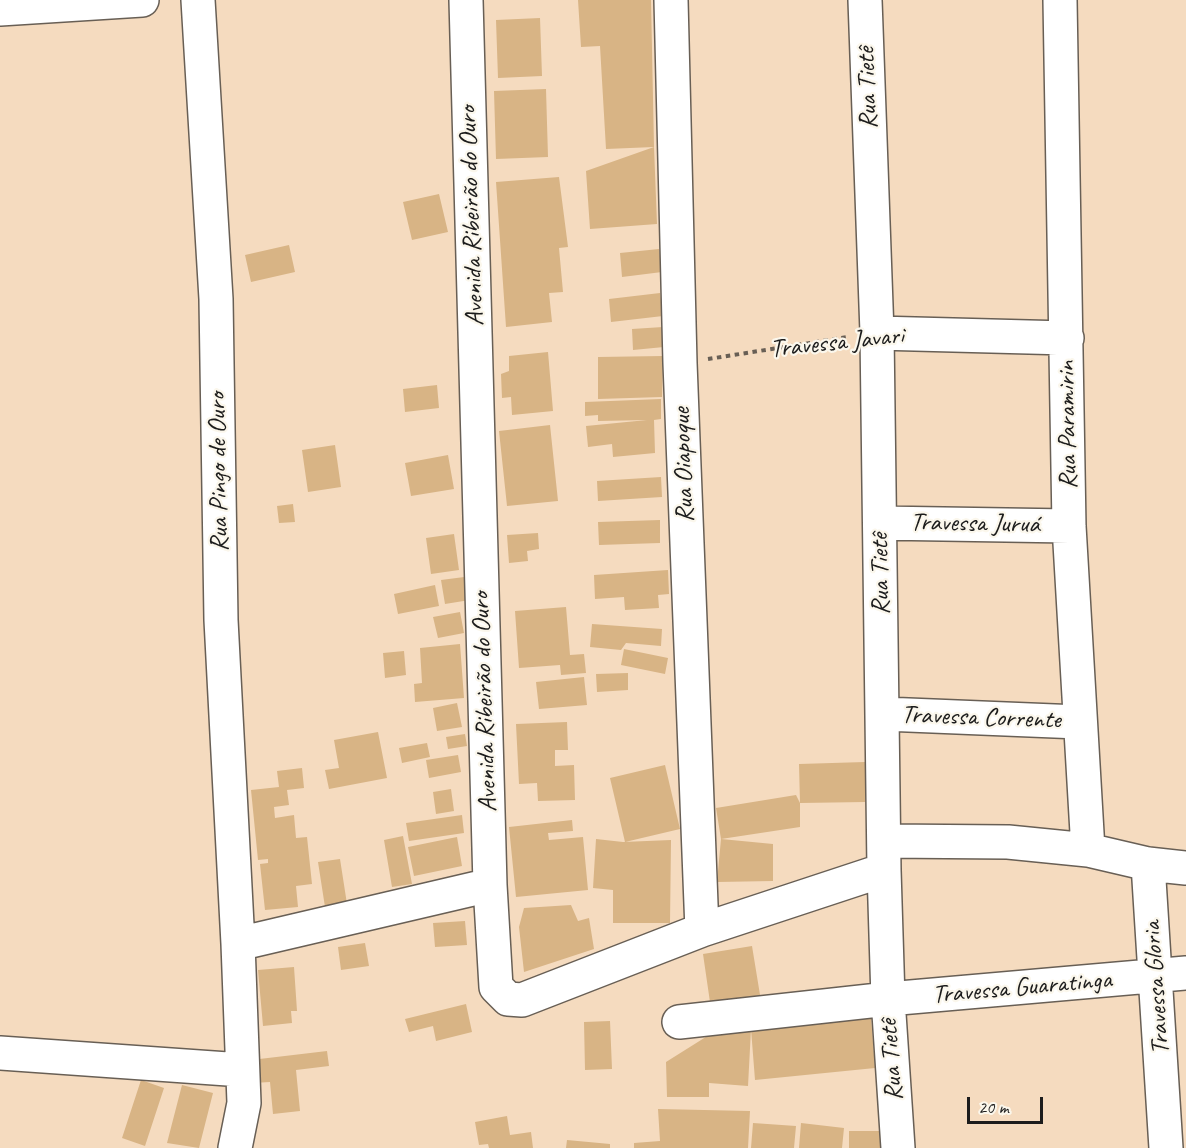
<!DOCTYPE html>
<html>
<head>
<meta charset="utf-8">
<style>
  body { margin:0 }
  #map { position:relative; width:1186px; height:1148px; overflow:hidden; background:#f5dbbf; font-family:Caveat,sans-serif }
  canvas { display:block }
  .scale { position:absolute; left:967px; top:1097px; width:76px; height:27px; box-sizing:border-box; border:3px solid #1c1c1c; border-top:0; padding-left:8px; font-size:18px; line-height:21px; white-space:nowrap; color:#1c1c1c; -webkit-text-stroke:4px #fbf7ec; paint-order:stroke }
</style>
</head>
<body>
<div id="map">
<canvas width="1186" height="1148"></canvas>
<div class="scale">20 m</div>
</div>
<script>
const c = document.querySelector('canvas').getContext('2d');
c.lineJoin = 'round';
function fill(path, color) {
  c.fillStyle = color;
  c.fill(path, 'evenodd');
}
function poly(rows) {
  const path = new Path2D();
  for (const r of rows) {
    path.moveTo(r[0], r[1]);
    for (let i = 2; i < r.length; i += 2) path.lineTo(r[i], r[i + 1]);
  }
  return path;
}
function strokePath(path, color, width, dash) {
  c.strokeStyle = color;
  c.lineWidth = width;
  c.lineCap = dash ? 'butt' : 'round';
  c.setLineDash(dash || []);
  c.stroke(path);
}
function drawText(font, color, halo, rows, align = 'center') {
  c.font = font + ' Caveat,sans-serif';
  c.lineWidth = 4.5;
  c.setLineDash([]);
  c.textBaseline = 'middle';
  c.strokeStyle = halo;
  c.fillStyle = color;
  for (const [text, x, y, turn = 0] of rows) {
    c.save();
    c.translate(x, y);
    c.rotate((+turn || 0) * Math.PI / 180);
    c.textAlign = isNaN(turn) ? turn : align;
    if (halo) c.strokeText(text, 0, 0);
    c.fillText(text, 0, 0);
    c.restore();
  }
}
fill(poly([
  [578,0,651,0,654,147,606,149,600,46,581,47],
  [540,18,542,76,498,78,496,20],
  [546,89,548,157,496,159,494,91],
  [654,147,657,224,590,229,586,171],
  [559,177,568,247,559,248,563,292,549,293,552,322,506,327,496,182],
  [439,194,448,232,412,240,403,202],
  [289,245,295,272,251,282,245,255],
  [659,249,662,272,622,277,620,253],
  [660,293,663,316,611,322,609,299],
  [663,327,664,347,633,350,632,329],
  [548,352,553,411,512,415,511,397,502,398,501,374,509,371,509,356],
  [663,356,662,397,598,399,598,357],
  [437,385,439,408,405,412,403,389],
  [661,399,661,419,654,420,655,453,613,457,612,444,588,447,586,426,647,420,598,421,598,415,585,416,585,402],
  [550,425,558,501,507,506,499,431],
  [335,445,341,487,308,492,302,450],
  [448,455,454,489,411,496,405,463],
  [661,477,662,497,598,501,597,481],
  [293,504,295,522,279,523,277,506],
  [660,520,660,543,599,545,598,522],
  [538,533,539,549,527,551,528,561,509,563,507,535],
  [454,534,459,570,431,574,426,538],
  [668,570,669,594,658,595,659,608,625,610,624,597,595,599,594,575],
  [472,576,476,599,445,604,441,580],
  [435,585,439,606,398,614,394,594],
  [566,607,570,655,584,654,586,673,561,675,560,665,519,668,515,611],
  [460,612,464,633,438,638,433,617],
  [592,624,662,629,661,646,626,643,621,650,590,647],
  [460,644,464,698,415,702,414,684,422,683,420,648],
  [624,649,668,658,665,674,621,665],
  [404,651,406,675,385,678,383,653],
  [628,673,628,690,597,692,596,674],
  [584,677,587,705,539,709,536,682],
  [457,703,462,727,437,731,433,708],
  [567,722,568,750,555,750,555,766,574,765,575,800,538,801,537,783,519,784,516,724],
  [378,732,387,778,329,789,325,770,339,768,334,740],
  [465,734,467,746,448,749,446,737],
  [427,743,430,757,402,763,399,748],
  [458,755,461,772,429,778,426,760],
  [865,762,865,802,800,803,800,827,721,839,773,844,773,881,717,882,721,839,716,808,796,795,800,803,799,764],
  [665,765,680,829,625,842,610,778],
  [302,768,304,788,287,790,289,805,274,807,275,818,294,815,296,838,307,837,312,884,296,886,298,907,265,910,260,864,268,863,268,859,258,860,251,790,279,787,277,771],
  [451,789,454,811,436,814,433,792],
  [462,815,464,833,409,841,406,823],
  [572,820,573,831,548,833,549,840,583,837,588,890,516,897,509,827],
  [403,836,412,884,392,887,384,840],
  [457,837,462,866,414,876,408,847],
  [596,839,623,842,671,840,670,923,613,923,613,890,593,888],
  [340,859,347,904,325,907,318,862],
  [571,905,578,921,589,918,594,949,524,972,519,927,524,908],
  [465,921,467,945,435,947,433,923],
  [365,943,369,966,341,970,338,947],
  [752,946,761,1001,711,1009,703,954],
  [294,967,297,1011,291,1011,292,1023,263,1026,258,970],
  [466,1004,472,1032,436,1041,433,1026,409,1032,405,1019],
  [871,1018,875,1068,755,1080,751,1029],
  [610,1021,612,1069,585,1070,584,1022],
  [751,1029,748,1086,709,1083,709,1097,667,1097,666,1062,709,1035],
  [327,1051,329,1066,296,1070,300,1111,273,1114,270,1082,253,1083,251,1060],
  [141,1080,164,1088,145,1146,122,1138],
  [182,1085,213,1093,199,1148,167,1143],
  [658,1109,750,1111,748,1148,634,1148,634,1143,660,1141],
  [507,1116,510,1135,531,1132,533,1148,489,1148,488,1144,479,1145,475,1122],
  [753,1123,796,1126,794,1148,751,1148],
  [801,1123,844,1128,842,1148,799,1148],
  [849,1131,882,1131,882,1148,849,1148],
  [567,1140,610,1144,610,1148,566,1148]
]), '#d8b485');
const minor = poly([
  [198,0,216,299,221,620,238,944,490,885],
  [466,0,490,885,496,987,508,999,522,1000,702,930,884,870],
  [671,0,680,363,702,930],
  [865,0,877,333,884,870,888,999,898,1148],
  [1060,0,1069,526,1088,850],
  [0,9,142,0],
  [877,333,1067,338],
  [880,523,1069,526],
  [884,714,1079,722],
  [885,841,1008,842,1088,850,1148,864,1186,868],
  [1148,864,1166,1148],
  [679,1022,888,999,1186,973],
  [0,1053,242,1070],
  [235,1148,244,1103,238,944]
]);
strokePath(minor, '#685f55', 36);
strokePath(poly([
  [708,359,848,337]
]), '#685f55', 4, [4.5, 4.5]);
strokePath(minor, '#fff', 33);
drawText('26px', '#1c1c1c', '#fbf7ec', [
  ["Rua Tietê",868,88,-92],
  ["Avenida Ribeirão do Ouro",472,216,-92],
  ["Travessa Javari",837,343,-6],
  ["Rua Paramirin",1068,425,-91],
  ["Rua Oiapoque",684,465,-92],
  ["Rua Pingo de Ouro",219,472,-91],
  ["Travessa Juruá",975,524,1],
  ["Rua Tietê",881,574,-91],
  ["Avenida Ribeirão do Ouro",485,702,-92],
  ["Travessa Corrente",981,718,2],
  ["Travessa Guaratinga",1022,988,-5],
  ["Travessa Gloria",1157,988,-94],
  ["Rua Tietê",892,1060,-94]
]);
</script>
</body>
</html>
